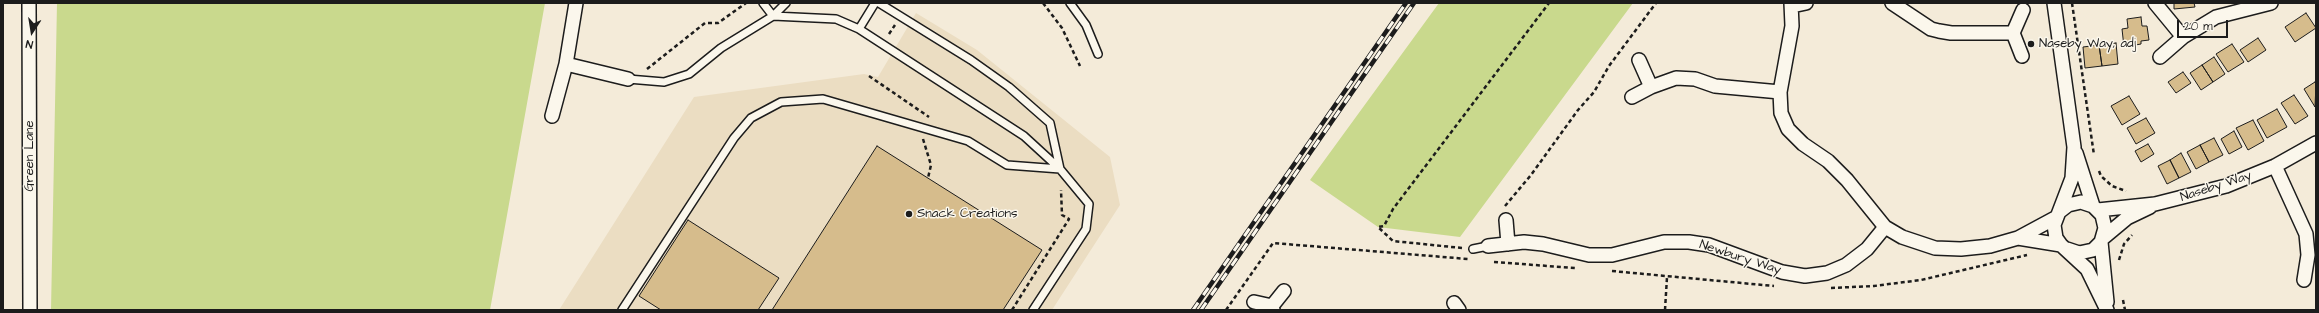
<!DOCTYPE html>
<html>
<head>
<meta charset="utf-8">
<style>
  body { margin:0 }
  #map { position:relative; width:2319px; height:313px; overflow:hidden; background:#f4ebd9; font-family:"Architects Daughter",sans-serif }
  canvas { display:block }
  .frame { position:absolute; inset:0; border:4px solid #1c1c1c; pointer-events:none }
  .north { position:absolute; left:12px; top:12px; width:40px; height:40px; -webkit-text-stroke:3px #fbf7ec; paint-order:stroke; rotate:192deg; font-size:11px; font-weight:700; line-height:16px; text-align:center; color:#1c1c1c }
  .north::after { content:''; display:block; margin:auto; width:14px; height:18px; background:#1c1c1c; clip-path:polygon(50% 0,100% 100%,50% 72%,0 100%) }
  .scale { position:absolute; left:2177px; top:20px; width:51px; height:18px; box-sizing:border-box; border:2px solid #1c1c1c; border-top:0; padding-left:5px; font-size:12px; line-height:14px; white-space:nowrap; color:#1c1c1c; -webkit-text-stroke:3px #fbf7ec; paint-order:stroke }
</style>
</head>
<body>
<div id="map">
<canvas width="2319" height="313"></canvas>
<div class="frame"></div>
<div class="north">N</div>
<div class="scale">20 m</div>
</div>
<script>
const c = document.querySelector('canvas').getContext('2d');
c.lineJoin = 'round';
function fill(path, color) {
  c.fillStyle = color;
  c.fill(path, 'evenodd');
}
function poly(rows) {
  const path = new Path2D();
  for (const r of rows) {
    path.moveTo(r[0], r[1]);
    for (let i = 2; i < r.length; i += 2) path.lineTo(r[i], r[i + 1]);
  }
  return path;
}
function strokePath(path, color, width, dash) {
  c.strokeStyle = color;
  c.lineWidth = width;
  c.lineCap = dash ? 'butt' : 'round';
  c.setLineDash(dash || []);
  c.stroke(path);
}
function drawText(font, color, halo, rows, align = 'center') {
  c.font = font + ' "Architects Daughter",sans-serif';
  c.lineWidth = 3;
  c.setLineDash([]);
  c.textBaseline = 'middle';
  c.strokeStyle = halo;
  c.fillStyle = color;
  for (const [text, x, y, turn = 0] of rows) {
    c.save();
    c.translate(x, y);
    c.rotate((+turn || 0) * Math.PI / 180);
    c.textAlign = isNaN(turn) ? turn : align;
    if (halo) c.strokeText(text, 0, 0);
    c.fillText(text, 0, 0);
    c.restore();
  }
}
fill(poly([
  [916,13,977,50,1110,157,1120,205,1052,310,559,310,694,97,864,74,878,77]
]), '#ebddc2');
fill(poly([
  [57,3,545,3,490,310,51,310],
  [1439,3,1633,3,1460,237,1378,227,1310,180]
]), '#c9d98d');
const building = poly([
  [2174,3,2194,3,2195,7,2174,9,2174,3],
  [2306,13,2316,28,2295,42,2285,27,2306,13],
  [2141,17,2142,26,2147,26,2149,40,2141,41,2141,44,2124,47,2122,29,2128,28,2127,19,2141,17],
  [2258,38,2266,50,2248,62,2240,50,2258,38],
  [2116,43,2118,64,2102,66,2099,45,2116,43],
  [2232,44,2244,62,2228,72,2216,54,2232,44],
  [2099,45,2102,66,2085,68,2083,47,2099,45],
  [2214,57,2225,74,2213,82,2202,65,2214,57],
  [2202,65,2213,82,2201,90,2190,73,2202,65],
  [2183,72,2191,83,2176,93,2168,82,2183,72],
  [2315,82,2316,84,2315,107,2304,89,2315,82],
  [2294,95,2308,116,2295,124,2281,103,2294,95],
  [2129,96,2140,114,2122,125,2111,106,2129,96],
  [2277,109,2287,127,2267,138,2257,120,2277,109],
  [2146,118,2155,133,2136,144,2127,128,2146,118],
  [2253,120,2264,141,2248,150,2236,128,2253,120],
  [2234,131,2242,147,2229,154,2221,139,2234,131],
  [2214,138,2223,155,2209,162,2200,145,2214,138],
  [2148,144,2154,154,2141,162,2135,151,2148,144],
  [2200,145,2209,162,2196,169,2187,152,2200,145],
  [877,146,1042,250,1003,310,772,310,877,146],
  [2181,153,2191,172,2179,178,2170,160,2181,153],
  [2170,160,2179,178,2167,184,2158,166,2170,160],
  [688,220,779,278,758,310,661,310,639,296,688,220]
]);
fill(building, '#d6bc8c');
strokePath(building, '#1c1c1c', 1);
const service = poly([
  [763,3,773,16,836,19,859,29,1024,136,1060,169,1089,204,1086,229,1033,310],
  [879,3,971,60,1009,87,1050,123,1060,169],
  [1070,3,1086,25,1098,54],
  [859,29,875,3],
  [628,79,664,82,689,74,721,48,773,16,786,3],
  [1473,249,1488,246],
  [622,310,734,138,751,118,781,102,823,99,968,141,1007,165,1060,169]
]);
const minor = poly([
  [29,3,30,310],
  [1791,3,1792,26,1780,92,1781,113,1788,129,1803,144,1828,161,1847,180,1885,227,1902,237,1935,248,1961,249,1990,246,2018,238,2057,217],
  [1892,3,1931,29,1939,31,1951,33,2013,33,2022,56],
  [2054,3,2074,147,2072,178,2054,225,2056,238,2061,245,2087,269,2107,310],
  [2155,3,2183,37],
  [1792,6,1806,3],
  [2013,33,2023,10],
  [2160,57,2183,37,2216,17,2271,3],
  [1639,60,1651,87],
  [566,64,628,79],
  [1632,97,1651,87,1676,78,1695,79,1715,86,1780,92],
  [552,116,566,64,576,3],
  [2076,153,2093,206],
  [2275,166,2306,234,2308,255,2304,280],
  [2098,210,2155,204,2226,186,2275,166,2316,143],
  [2059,212,2068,205,2081,202,2093,206,2102,215,2105,228,2101,242,2093,250,2079,253,2067,249],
  [1506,220,1508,244],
  [2018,238,2061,245],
  [2103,238,2127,218,2150,207],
  [2101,242,2107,302],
  [1488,246,1524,242,1543,244,1589,255,1612,255,1664,242,1689,242,1709,245,1782,272,1805,276,1827,273,1846,265,1867,249,1885,227],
  [1254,302,1272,306,1273,310],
  [1454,303,1459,310],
  [1272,306,1284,291]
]);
strokePath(service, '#1c1c1c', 10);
strokePath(minor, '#1c1c1c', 16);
strokePath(poly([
  [1043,3,1062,28,1080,66],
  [2072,3,2094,155],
  [889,34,895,25],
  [647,69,705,23,718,23,746,3],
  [869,76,929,117],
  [923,139,931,165,928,178],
  [2099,171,2101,176,2112,186,2126,191],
  [1505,206,1531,175,1578,110,1594,92,1609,66,1656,3],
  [1462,248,1393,241,1378,227,1384,226,1393,209,1549,3],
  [2119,260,2124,244,2132,235],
  [1494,262,1575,268],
  [1612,271,1774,286],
  [1831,288,1874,286,1921,280,2027,255],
  [2123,300,2125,310],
  [1012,310,1069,219,1062,215,1061,190],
  [1226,310,1273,243,1468,259],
  [1665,310,1667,277]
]), '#1c1c1c', 2.5, [4, 3]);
strokePath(service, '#fbf7ec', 7);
strokePath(minor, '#fbf7ec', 13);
const rail = poly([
  [1193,310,1406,3],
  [1201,310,1414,3]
]);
strokePath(rail, '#1c1c1c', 4.5);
strokePath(rail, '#fbf7ec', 3, [9]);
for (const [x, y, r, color] of [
  [2031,44,4,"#1c1c1c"],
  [909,214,4,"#1c1c1c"]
]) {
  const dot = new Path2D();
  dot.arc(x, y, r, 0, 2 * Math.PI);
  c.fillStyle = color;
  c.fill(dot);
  strokePath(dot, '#fbf7ec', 1.5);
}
drawText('13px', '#1c1c1c', '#fbf7ec', [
  ["Naseby Way, adj",2039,44],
  ["Snack Creations",917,214]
], 'left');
drawText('13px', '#1c1c1c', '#fbf7ec', [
  ["Green Lane",30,156,-90],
  ["Naseby Way",2216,187,-18],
  ["Newbury Way",1740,258,18]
]);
</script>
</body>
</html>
